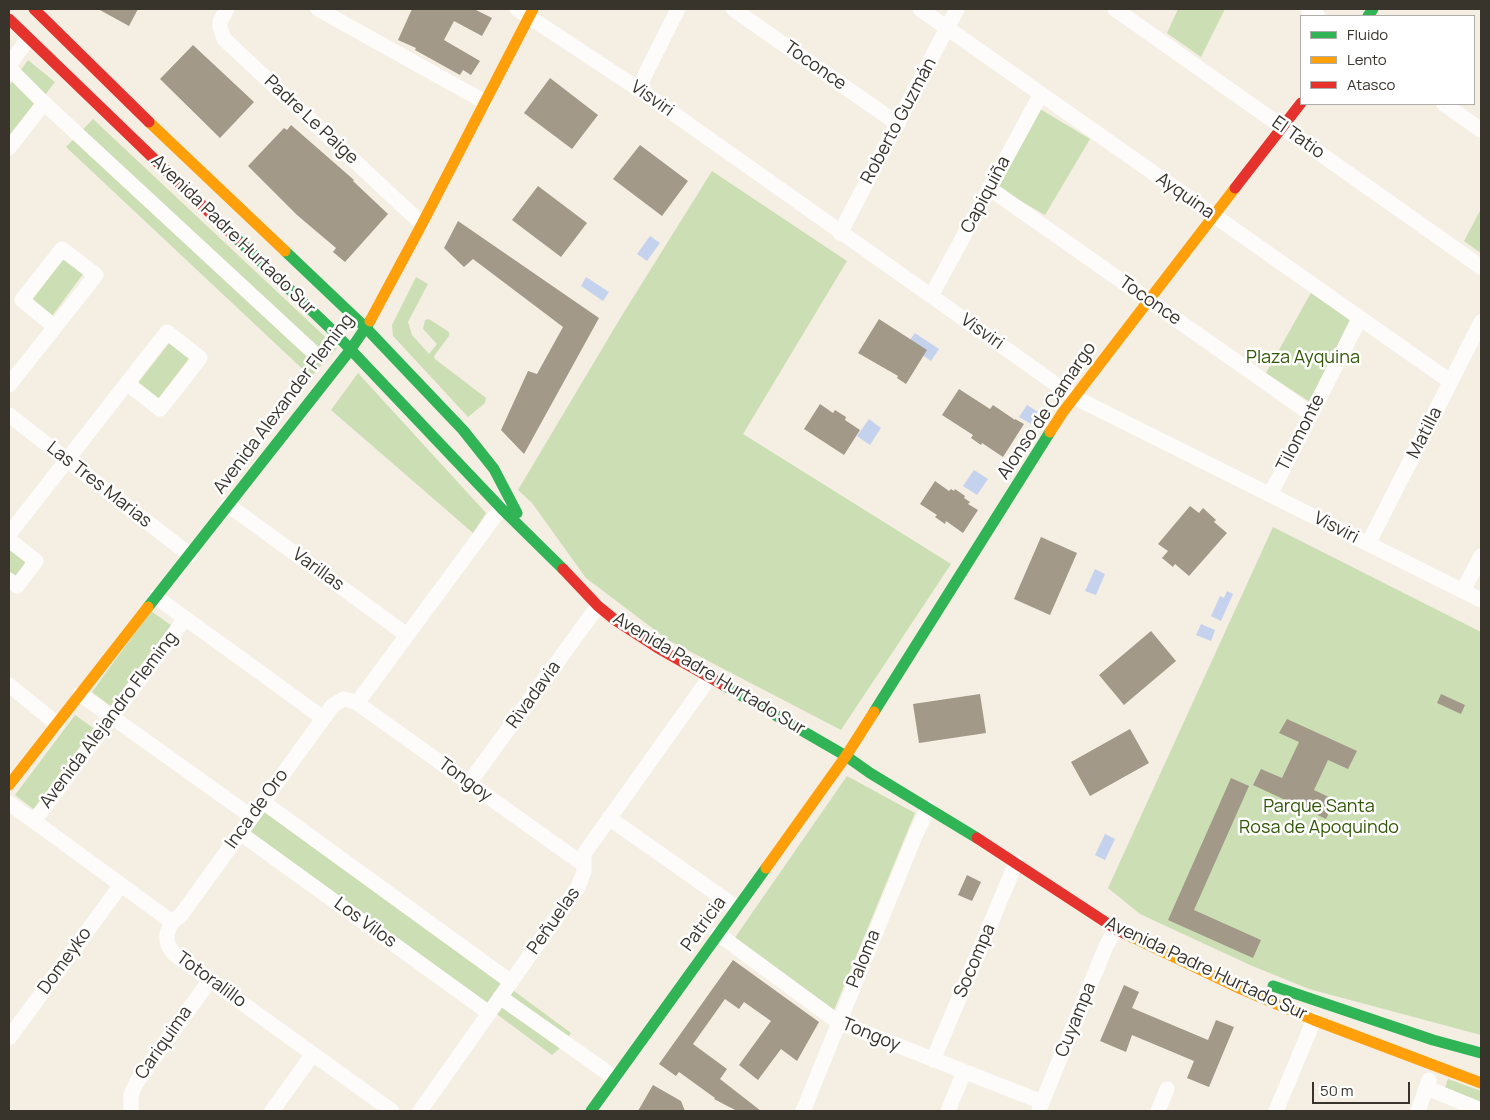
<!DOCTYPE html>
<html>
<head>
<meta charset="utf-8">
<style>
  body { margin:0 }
  #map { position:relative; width:1490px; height:1120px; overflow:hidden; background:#f5eee3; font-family:Manrope,sans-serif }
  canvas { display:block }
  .frame { position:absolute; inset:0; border:10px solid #38332b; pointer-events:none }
  .legend { position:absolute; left:1300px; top:15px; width:175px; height:90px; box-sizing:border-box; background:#fff; border:1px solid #afadaa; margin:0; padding:6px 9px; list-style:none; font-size:15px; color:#38332b }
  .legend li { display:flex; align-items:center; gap:10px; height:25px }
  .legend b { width:25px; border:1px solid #afadaa }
  .scale { position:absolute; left:1312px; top:1082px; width:98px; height:22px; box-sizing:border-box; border:2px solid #38332b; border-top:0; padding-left:6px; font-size:15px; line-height:18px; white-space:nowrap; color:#38332b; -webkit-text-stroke:4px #fff; paint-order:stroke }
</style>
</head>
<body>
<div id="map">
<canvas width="1490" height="1120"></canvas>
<div class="frame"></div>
<ul class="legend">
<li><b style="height:6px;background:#30b455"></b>Fluido</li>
<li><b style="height:6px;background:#ff9f0a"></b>Lento</li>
<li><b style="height:6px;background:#e5322d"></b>Atasco</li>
</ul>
<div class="scale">50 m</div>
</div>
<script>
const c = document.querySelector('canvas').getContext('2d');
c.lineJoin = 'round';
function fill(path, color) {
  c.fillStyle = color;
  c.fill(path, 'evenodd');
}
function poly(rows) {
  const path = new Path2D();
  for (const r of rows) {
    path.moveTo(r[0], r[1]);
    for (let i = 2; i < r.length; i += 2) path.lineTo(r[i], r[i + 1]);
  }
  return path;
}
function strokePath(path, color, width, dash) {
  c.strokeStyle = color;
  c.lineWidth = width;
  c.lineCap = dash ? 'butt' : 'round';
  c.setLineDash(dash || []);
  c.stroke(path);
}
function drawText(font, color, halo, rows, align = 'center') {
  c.font = font + ' Manrope,sans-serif';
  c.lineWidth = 5;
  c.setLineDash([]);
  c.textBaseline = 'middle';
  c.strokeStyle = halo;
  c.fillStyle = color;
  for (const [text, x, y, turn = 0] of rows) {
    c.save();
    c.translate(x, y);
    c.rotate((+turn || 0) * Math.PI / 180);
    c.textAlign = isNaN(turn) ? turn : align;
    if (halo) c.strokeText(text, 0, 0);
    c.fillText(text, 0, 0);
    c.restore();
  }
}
fill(poly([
  [1178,9,1225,9,1201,57,1167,33],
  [28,60,55,82,9,142,9,86],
  [1040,109,1090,139,1045,215,995,186],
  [93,119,337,348,311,377,66,147],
  [712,171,847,261,743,434,951,564,841,730,668,640,586,578,532,503,518,490,621,317],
  [1481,209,1481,253,1464,241],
  [63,259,83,274,52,316,32,300],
  [416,277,428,284,410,318,408,322,412,335,429,354,437,344,423,329,425,320,429,319,449,332,449,336,434,356,435,359,486,398,485,403,468,417,393,336,392,325],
  [1312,291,1350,319,1310,402,1266,373],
  [170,342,190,357,158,399,138,383],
  [358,373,486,513,473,533,331,410],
  [1273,527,1481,632,1481,1035,1309,989,1250,965,1140,914,1108,888],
  [9,545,29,561,17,578,9,571],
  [151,611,172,626,112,707,92,692],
  [75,715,96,730,36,811,15,795],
  [847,776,915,813,834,1010,734,939],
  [264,807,571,1033,560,1048,552,1055,249,831],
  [1448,1079,1481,1091,1481,1106,1444,1091]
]), '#cbdeb4');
fill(poly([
  [650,236,660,243,647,261,637,254],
  [586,277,609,292,603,301,581,286],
  [915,333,939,349,931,361,907,344],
  [1027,405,1038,412,1031,424,1019,417],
  [869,419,881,428,870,445,857,436],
  [974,470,988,479,977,495,963,486],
  [1095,569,1105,574,1096,595,1085,591],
  [1227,591,1233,594,1221,621,1211,616,1220,596,1224,598],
  [1201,624,1215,630,1211,641,1196,635],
  [1105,834,1115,839,1105,860,1095,855]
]), '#c5d2ee');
fill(poly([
  [98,9,138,9,129,26],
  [412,9,474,9,492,18,482,36,454,21,444,40,480,61,471,75,463,70,460,75,415,50,416,48,398,40],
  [193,45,254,102,220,138,160,79],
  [550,78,598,115,572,149,524,113],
  [291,125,354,180,353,181,388,214,345,262,333,252,336,248,297,215,248,166,284,128,287,130],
  [640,145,688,181,662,216,613,179],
  [538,186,587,223,561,257,512,220],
  [458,221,599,318,524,454,501,430,528,371,537,374,563,327,473,259,464,267,444,248],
  [879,319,927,350,906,384,897,378,898,376,858,353],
  [959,389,990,409,993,405,1015,420,1015,419,1024,424,1003,457,982,443,981,445,971,438,973,435,942,415],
  [820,404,833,413,835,410,846,417,845,420,860,430,844,455,804,429],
  [935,481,949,491,951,489,954,491,955,489,965,496,964,498,970,502,968,504,978,510,963,533,946,521,945,524,935,517,937,515,920,504],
  [1190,506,1199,513,1203,508,1216,520,1214,522,1227,533,1189,576,1175,564,1173,567,1162,558,1168,551,1158,544],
  [1041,537,1077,553,1050,615,1014,599],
  [1151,631,1176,661,1124,705,1099,675],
  [980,694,986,733,919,743,913,704],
  [1441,694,1465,705,1461,714,1437,703],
  [1287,719,1357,751,1348,769,1328,760,1314,790,1335,800,1326,819,1253,785,1261,769,1282,778,1299,742,1279,733],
  [1130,729,1149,763,1090,796,1071,762],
  [1231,778,1249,786,1194,910,1261,940,1253,958,1168,920],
  [967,875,981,882,972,901,958,895],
  [733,960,819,1022,797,1061,781,1049,758,1080,739,1065,771,1021,744,1002,739,1009,725,999,693,1044,727,1069,720,1079,761,1111,737,1111,714,1099,715,1098,679,1072,676,1076,659,1064],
  [1124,985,1139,992,1132,1008,1208,1040,1216,1020,1234,1027,1209,1087,1187,1078,1194,1061,1132,1035,1126,1052,1100,1041],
  [653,1085,681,1101,685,1111,638,1111]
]), '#a29988');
strokePath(poly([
  [227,9,220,22,220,27,224,39,422,224],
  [318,9,485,102],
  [517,9,643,92,1074,397,1481,600],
  [733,9,898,124],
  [920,9,1451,382],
  [1115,9,1481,267],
  [1308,9,1318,16],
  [9,65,28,39],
  [9,68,44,103,314,353],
  [638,89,678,9],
  [1444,104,1481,130],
  [9,148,44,103],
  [989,188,1311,414],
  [840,233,957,9],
  [931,296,1041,94],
  [9,385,55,327,96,275,62,249,22,300,55,327],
  [9,415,190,555],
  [1270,495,1360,318],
  [228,505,407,635],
  [9,534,67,460,127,383,167,332,200,358,160,409,127,383],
  [9,540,36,561,17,586,9,580],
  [1368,544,1481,322],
  [1463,591,1481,556],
  [156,597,323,718],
  [9,685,57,724],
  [80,694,252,817],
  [357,703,501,508],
  [469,783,598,606],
  [263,802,511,982],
  [9,803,172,922],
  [609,818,737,908],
  [34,821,185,619],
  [240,833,489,1013],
  [718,934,838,1022,1042,1102],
  [500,997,615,1078],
  [9,1038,121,885],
  [933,1060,1016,863],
  [1427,1088,1481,1110],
  [1039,1110,1106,946,1116,929],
  [131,1111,131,1095,136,1083,210,980],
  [272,1111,313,1054],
  [392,1111,174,954,168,945,167,940,167,933,172,922,181,915,333,705,344,699,352,701,357,703,584,865],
  [420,1111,578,887,584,872,584,855,586,851,710,677],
  [803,1111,915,836,928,808],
  [948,1111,964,1072],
  [1158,1111,1167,1089],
  [1276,1111,1314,1020],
  [1418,1111,1429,1080]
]), '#fefcfb', 15);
strokePath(poly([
  [1368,16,1373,9],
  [236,238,332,330,501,508,563,569],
  [285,251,366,328,463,430,494,469,517,513],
  [148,607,351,349,370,321],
  [725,686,846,756,870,773,977,838],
  [874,712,1050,432],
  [1273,986,1433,1040,1481,1053],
  [591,1111,766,868]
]), '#30b455', 11);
strokePath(poly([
  [149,122,285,251],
  [370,321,422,224,533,9],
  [1050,432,1063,412,1235,188],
  [9,785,148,607],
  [766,868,846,756,874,712],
  [1126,934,1241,989,1314,1020,1481,1083]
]), '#ff9f0a', 11);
strokePath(poly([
  [34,9,149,122],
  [9,19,236,238],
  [1235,188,1301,103],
  [563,569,598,606,615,620,658,648,725,686],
  [977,838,1116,929,1126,934]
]), '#e5322d', 11);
drawText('18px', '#38332b', '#fff', [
  ["Toconce",815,66,35],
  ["Visviri",652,99,35],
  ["Padre Le Paige",311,120,43],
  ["Roberto Guzmán",899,121,-62],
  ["El Tatio",1298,138,35],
  ["Capiquiña",986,195,-62],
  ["Ayquina",1185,196,35],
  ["Avenida Padre Hurtado Sur",233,235,44],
  ["Toconce",1150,301,35],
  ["Visviri",982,332,35],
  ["Avenida Alexander Fleming",284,404,-53],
  ["Alonso de Camargo",1047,411,-56],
  ["Tilomonte",1301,433,-63],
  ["Matilla",1425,433,-63],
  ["Las Tres Marias",99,485,38],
  ["Visviri",1336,528,27],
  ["Varillas",318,570,36],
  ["Avenida Padre Hurtado Sur",709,674,31],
  ["Rivadavia",534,695,-54],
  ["Avenida Alejandro Fleming",109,720,-53],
  ["Tongoy",465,780,36],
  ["Inca de Oro",257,809,-54],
  ["Peñuelas",554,921,-55],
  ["Los Vilos",365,923,36],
  ["Patricia",704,924,-54],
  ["Paloma",864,959,-68],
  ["Domeyko",65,961,-54],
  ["Socompa",975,961,-67],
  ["Avenida Padre Hurtado Sur",1206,969,25],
  ["Totoralillo",211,980,36],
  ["Cuyampa",1076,1020,-68],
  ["Tongoy",871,1035,22],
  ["Cariquima",164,1043,-55]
]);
drawText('18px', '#305704', '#fff', [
  ["Plaza Ayquina",1303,358],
  ["Parque Santa",1319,807],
  ["Rosa de Apoquindo",1319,828]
]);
</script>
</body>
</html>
